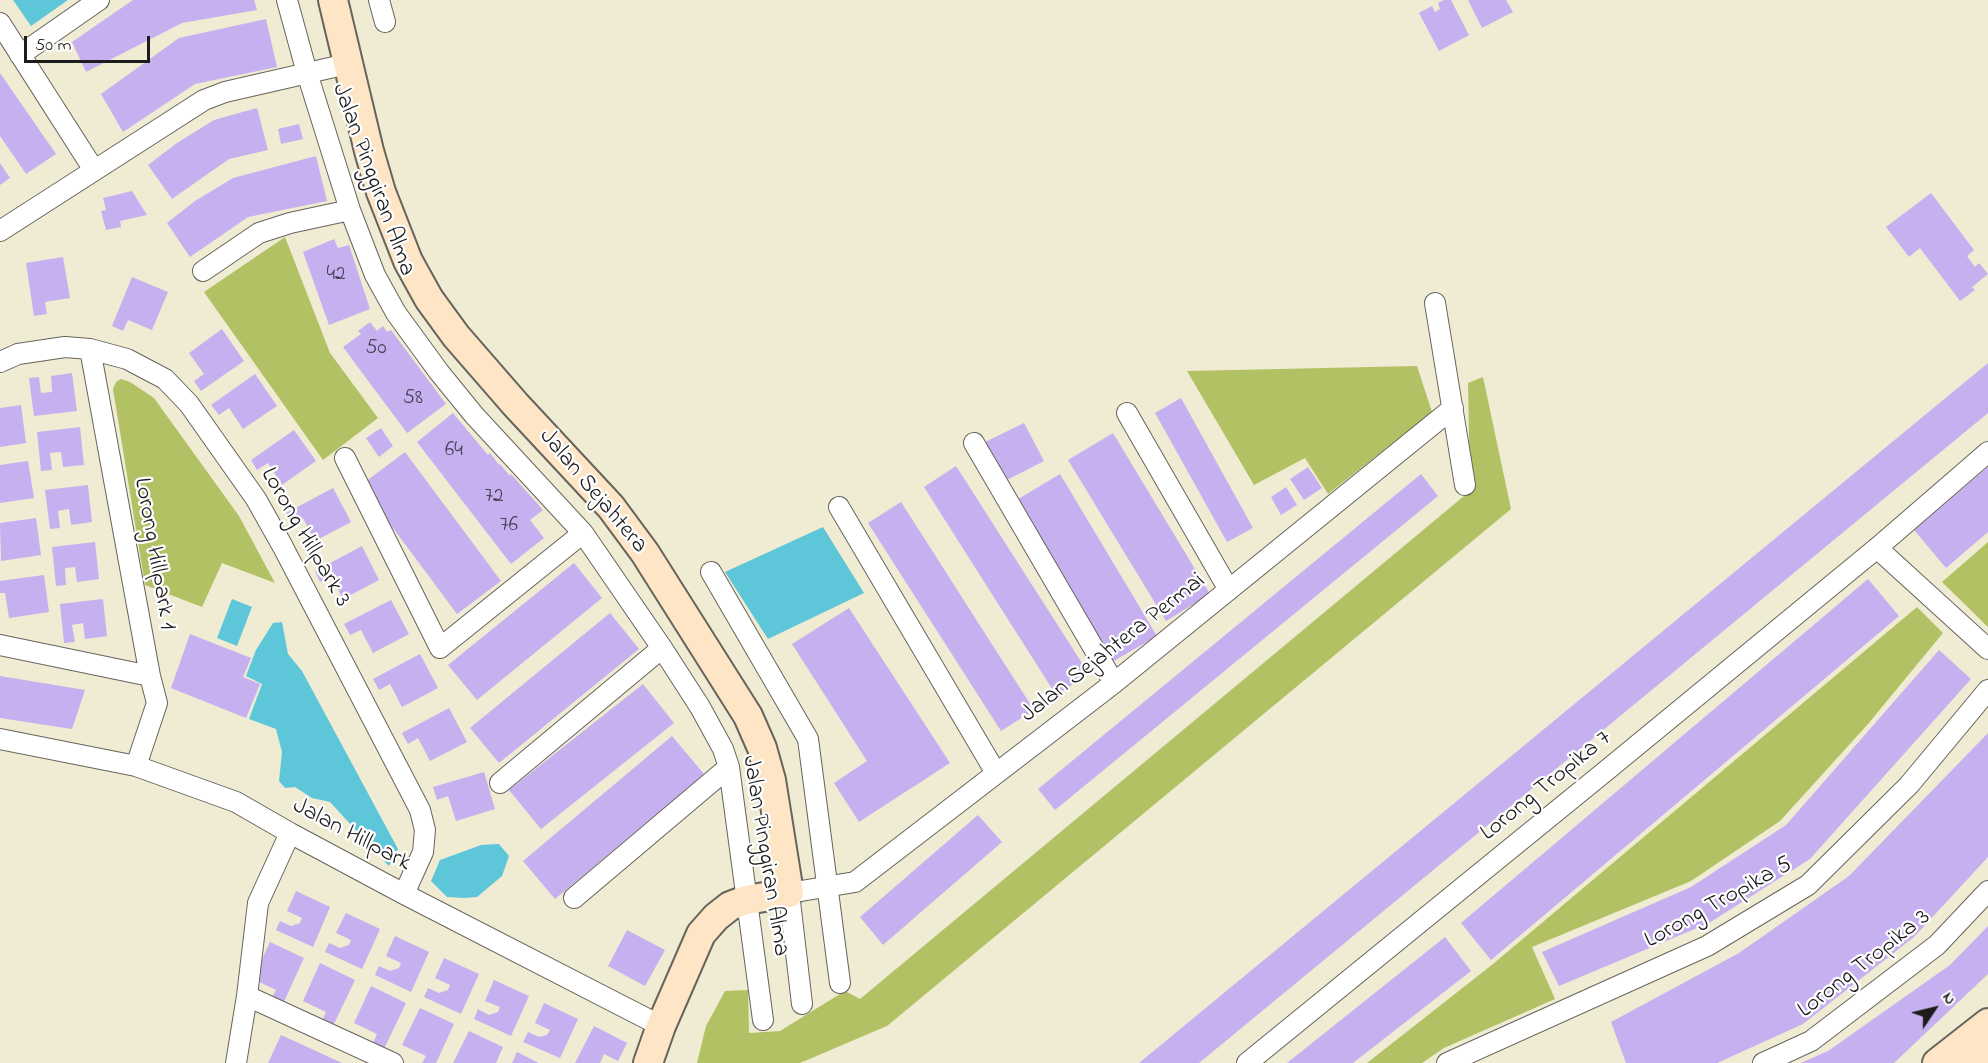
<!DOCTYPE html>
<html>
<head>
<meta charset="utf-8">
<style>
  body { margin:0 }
  #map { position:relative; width:1988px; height:1063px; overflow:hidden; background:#f0ebd3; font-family:"Indie Flower",sans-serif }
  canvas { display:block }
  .north { position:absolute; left:1904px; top:979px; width:60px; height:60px; -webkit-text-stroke:4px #fff; paint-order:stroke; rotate:55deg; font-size:16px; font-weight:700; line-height:24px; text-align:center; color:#1c1c1c }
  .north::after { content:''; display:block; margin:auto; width:21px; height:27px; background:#1c1c1c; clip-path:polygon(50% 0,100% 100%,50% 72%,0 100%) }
  .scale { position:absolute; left:24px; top:36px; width:126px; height:27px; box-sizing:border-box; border:3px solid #1c1c1c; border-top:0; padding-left:8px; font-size:18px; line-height:21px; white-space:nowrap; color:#1c1c1c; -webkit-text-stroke:4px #fff; paint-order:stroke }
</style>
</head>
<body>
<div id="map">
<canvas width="1988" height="1063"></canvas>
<div class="north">N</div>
<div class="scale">50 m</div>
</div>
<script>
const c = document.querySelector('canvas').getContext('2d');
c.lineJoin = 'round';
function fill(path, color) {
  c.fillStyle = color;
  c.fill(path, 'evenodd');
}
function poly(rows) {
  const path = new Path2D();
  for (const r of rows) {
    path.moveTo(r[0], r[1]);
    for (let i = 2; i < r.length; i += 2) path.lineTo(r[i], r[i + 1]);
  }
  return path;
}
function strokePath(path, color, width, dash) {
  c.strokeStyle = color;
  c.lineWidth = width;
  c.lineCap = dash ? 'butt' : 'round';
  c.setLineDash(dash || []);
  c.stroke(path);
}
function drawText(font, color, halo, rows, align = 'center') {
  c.font = font + ' "Indie Flower",sans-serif';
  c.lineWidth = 4.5;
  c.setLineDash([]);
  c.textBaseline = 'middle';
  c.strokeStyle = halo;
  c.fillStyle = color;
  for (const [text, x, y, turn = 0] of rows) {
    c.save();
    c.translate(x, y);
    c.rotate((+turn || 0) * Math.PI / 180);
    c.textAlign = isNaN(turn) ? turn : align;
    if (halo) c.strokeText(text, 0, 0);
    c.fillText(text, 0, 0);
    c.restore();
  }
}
fill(poly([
  [285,237,330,353,378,418,323,460,204,292],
  [1417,366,1432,412,1328,494,1305,458,1254,485,1187,371],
  [1483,377,1511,509,887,1026,800,1063,697,1063,706,1026,725,991,748,990,749,1033,780,1031,845,991,860,999,1470,491,1468,383],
  [121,379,130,382,154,398,239,516,275,583,222,563,202,607,145,585,113,389,116,382],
  [1988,542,1988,627,1942,582],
  [1917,607,1943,633,1868,724,1780,821,1691,881,1532,947,1555,999,1444,1048,1422,1063,1367,1063,1493,964]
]), '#b2c163');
fill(poly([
  [13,0,68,0,31,26],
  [823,527,864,593,768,639,725,572],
  [232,599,252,607,237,646,217,638],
  [282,622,288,654,302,671,398,849,389,866,330,802,312,798,295,787,285,788,279,781,282,752,276,729,249,719,262,684,246,676,256,650,273,623],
  [499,844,509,856,502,876,477,897,464,898,447,897,431,881,440,860,481,845]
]), '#5dc7d9');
fill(poly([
  [133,0,254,0,257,10,182,23,86,72,72,42],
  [1444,0,1451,0,1469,35,1439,51,1419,13,1432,6,1435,12,1440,9,1438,3],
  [1468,0,1506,0,1513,12,1482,28],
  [266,19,277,67,195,84,123,132,101,94,179,38],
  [0,73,56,154,26,174,0,136],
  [257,108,268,150,229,159,172,199,148,165,177,143,214,120],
  [299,124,303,139,281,144,278,129],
  [316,156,327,201,248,217,190,257,167,223,195,201,233,178],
  [0,163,10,178,0,185],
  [132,191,147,215,120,221,121,227,106,230,101,211,106,210,103,198],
  [1931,193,1974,250,1967,256,1975,267,1979,263,1988,274,1972,287,1975,290,1960,301,1920,248,1909,257,1886,227],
  [334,239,338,248,349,245,370,309,329,325,303,252],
  [63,257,70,298,45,302,47,314,34,316,26,263],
  [132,277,168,292,152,330,128,320,123,331,112,326],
  [370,322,377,331,383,326,387,332,391,330,446,404,407,433,343,347,361,334,358,331],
  [222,329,244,361,201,391,194,381,204,374,189,353],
  [1988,363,1988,413,1199,1063,1139,1063],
  [72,373,77,411,34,416,29,378,39,377,41,393,52,392,51,376],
  [255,374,277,406,243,429,229,408,219,415,211,405],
  [1181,398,1253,528,1227,542,1155,413],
  [21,405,26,443,0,447,0,408],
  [453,413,488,455,490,453,499,465,500,464,510,476,511,474,543,510,530,520,544,538,511,564,417,442],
  [1024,423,1044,461,1001,483,981,444],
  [80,427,84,465,63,467,61,452,50,453,52,470,41,471,37,432],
  [381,428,393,446,379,457,366,438],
  [294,430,316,461,282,485,268,463,257,470,251,460],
  [1113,433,1210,594,1166,621,1068,460],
  [405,452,501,581,457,614,361,485],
  [28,461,34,498,0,503,0,465],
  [956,466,1089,674,1056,695,924,487],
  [1308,467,1322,488,1304,500,1290,479],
  [1988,467,1988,532,1946,568,1914,530],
  [1060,474,1157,636,1112,662,1015,501],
  [1421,474,1438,496,1055,810,1038,789],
  [88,485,92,522,71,525,69,509,58,511,60,528,50,529,45,490],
  [1286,487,1297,505,1281,515,1271,497],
  [333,488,351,522,315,541,303,518,292,524,286,513],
  [901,502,1034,710,1001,731,868,523],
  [36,518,41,555,1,561,0,523],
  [95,542,99,579,77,582,75,567,65,568,66,585,56,586,52,547],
  [362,546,379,580,343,599,331,576,320,582,315,571],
  [574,563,602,598,477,700,448,665],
  [44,575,49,612,9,618,5,593,0,593,0,581],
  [1868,579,1899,616,1491,960,1461,923],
  [103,599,107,636,85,639,83,623,72,625,75,642,64,643,60,604],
  [391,600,409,634,373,653,361,630,350,635,344,624],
  [849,608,950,763,859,822,834,783,867,761,792,644],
  [610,613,639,649,499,763,470,728],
  [190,634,251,658,243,677,260,684,246,718,171,688],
  [1939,650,1971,679,1810,859,1709,923,1559,986,1542,952,1691,887,1786,825],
  [420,654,438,688,402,707,390,684,379,690,373,679],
  [0,676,85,690,72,729,0,718],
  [643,684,674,723,541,829,509,790],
  [449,708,467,742,430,761,418,738,408,744,402,733],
  [1988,733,1988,857,1914,937,1803,1024,1717,1063,1626,1063,1611,1022,1739,953,1849,876],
  [672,736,704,774,555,899,523,861],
  [484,772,495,809,456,821,448,796,437,800,433,787],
  [978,815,1002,842,883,945,860,917],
  [296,891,330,907,313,947,276,930,280,921,291,926,300,923,302,918,287,911],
  [346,913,380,929,362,969,325,952,329,943,340,948,349,945,351,940,336,933],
  [1988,926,1988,974,1894,1063,1801,1063,1828,1051,1950,965],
  [627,930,665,950,645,986,608,966],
  [395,936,429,952,411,992,375,975,379,966,390,971,399,968,401,963,386,956],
  [1445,937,1471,971,1353,1063,1287,1063],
  [270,942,304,958,282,1006,270,1001,276,990,253,979],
  [444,958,479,974,461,1014,424,997,428,988,439,993,448,990,450,985,435,978],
  [320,963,355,980,332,1028,321,1023,326,1012,303,1001],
  [494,980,529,996,511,1036,474,1019,478,1009,489,1015,498,1012,500,1007,485,1001],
  [371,986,406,1003,383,1051,372,1045,377,1034,354,1023],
  [544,1003,578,1019,560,1058,523,1042,528,1032,539,1037,547,1035,550,1030,535,1023],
  [420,1008,454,1024,436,1063,422,1063,426,1056,402,1045],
  [594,1026,627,1043,618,1061,604,1054,600,1063,575,1063],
  [469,1031,503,1047,496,1063,453,1063],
  [281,1035,342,1063,268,1063],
  [517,1052,539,1063,512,1063]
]), '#c6b0f0');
const street = poly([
  [287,0,307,73,350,210,375,275,396,313,439,372,474,415,583,533,662,648,700,707,723,749,729,767,763,1020],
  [379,0,385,22],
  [0,23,94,170],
  [20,55,99,0],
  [0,231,204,100,225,92,347,64],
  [203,271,259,233,290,223,350,210],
  [1435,303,1465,485],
  [90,349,150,676,157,703,136,766],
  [0,362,18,354,65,347,90,349,127,359,165,379,189,404,256,499,283,547,420,810,425,830,423,852,404,894],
  [1127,413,1229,590],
  [974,443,1114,683],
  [345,458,440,648,583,533],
  [839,507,996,773],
  [1877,548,1988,649],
  [711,572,808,739,840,983],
  [0,645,150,676],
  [0,739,136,766,236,802,290,833,404,894,661,1026],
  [500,783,662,648],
  [574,898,729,767],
  [247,996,393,1063],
  [802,1004,789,893,855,882,1114,683,1453,408],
  [236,1063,247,996,258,903,290,833],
  [1247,1063,1607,770,1877,548,1988,452],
  [1447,1063,1707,946,1808,885,1909,785,1988,690],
  [1763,1063,1811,1041,1937,945,1988,891]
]);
const secondary = poly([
  [333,0,369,151,381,192,408,261,429,299,456,336,516,405,611,507,645,553,748,716,762,748,771,780,789,893,746,900,730,906,716,917,701,934,661,1026,648,1063],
  [1937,1063,1988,1023],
  [1971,1063,1988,1051]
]);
strokePath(street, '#66645c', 22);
strokePath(secondary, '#66645c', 32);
strokePath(street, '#fff', 20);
strokePath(secondary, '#fde5c5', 28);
drawText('21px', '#464151', null, [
  ["42",336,276],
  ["50",376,350],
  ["58",413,400],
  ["64",454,452],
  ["72",494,498],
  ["76",509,527]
]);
drawText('24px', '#1c1c1c', '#fff', [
  ["Jalan Pinggiran Alma",372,180,70],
  ["Jalan Sejahtera",592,492,50],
  ["Lorong Hillpark 3",304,538,60],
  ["Lorong Hillpark 1",153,554,80],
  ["Jalan Sejahtera Permai",1114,649,-38],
  ["Lorong Tropika 7",1547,787,-39],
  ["Jalan Hillpark",351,836,28],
  ["Jalan Pinggiran Alma",764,856,81],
  ["Lorong Tropika 5",1719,904,-29],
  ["Lorong Tropika 3",1865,965,-38]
]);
</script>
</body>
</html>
